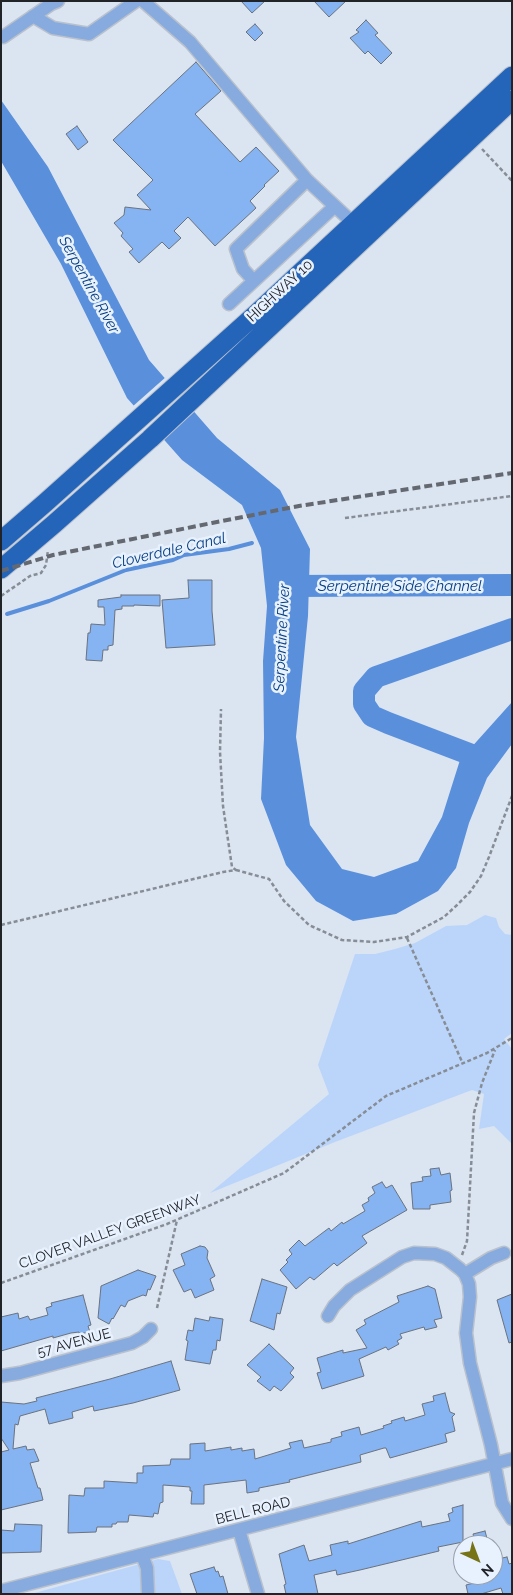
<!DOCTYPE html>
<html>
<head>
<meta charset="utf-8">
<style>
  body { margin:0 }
  #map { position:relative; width:513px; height:1595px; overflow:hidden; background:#dbe4f1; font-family:Raleway,sans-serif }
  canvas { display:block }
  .frame { position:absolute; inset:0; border:2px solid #202328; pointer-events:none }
  .north { position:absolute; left:453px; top:1535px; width:50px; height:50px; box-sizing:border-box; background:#e8f1fe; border:1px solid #989fa8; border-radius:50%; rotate:137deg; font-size:14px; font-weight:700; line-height:20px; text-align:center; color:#202328 }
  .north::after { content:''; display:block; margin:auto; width:18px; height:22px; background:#777417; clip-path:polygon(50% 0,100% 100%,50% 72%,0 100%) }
</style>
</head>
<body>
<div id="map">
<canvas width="513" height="1595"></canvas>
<div class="frame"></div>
<div class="north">N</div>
</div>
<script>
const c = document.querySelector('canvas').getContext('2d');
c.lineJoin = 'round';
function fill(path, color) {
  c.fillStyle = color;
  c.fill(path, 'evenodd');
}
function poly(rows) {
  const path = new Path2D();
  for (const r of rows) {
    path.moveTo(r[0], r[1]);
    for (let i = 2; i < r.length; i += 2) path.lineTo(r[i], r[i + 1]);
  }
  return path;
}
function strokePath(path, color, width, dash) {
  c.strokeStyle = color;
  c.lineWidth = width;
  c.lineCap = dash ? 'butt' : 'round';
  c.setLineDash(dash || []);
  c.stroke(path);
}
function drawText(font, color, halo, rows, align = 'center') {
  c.font = font + ' Raleway,sans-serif';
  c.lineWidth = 5;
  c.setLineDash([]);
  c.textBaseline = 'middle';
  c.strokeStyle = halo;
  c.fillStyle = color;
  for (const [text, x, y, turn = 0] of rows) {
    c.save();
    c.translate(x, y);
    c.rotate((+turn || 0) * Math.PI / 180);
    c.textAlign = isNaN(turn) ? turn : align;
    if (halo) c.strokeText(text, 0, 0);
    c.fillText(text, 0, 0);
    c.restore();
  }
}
fill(poly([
  [485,915,496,918,499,927,505,934,512,935,512,1033,504,1039,512,1049,512,1144,494,1126,479,1129,484,1094,472,1090,335,1142,210,1193,329,1094,318,1065,355,954,375,954,395,949,415,943,446,926,467,925],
  [158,1559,170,1561,182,1594,31,1594]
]), '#bbd5fa');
fill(poly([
  [1,100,48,167,149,360,217,438,280,490,310,549,308,616,296,737,310,825,342,869,374,877,418,861,442,817,460,760,512,702,512,744,487,778,469,823,456,868,438,891,396,914,353,921,316,901,286,865,261,799,264,738,263,661,267,606,261,548,242,505,182,460,127,398,61,264,1,161]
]), '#5a90db');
fill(poly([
  [167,376,196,410,162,441,132,407]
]), '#dbe4f1');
strokePath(poly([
  [7,614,49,601,126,570,173,560,184,555,229,549,252,543]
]), '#5a90db', 4);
strokePath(poly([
  [288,586,512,585],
  [485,760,388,723,372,716,364,704,364,691,376,677,512,629]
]), '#5a90db', 22);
const building = poly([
  [241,1,265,1,252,13,241,1],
  [314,1,346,1,329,17,314,1],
  [366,20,378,33,375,35,392,53,381,64,368,51,365,54,350,38,359,32,356,30,366,20],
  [255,24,263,33,255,41,246,32,255,24],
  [196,62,221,91,195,114,240,162,256,147,279,171,264,185,265,186,250,201,256,208,215,246,188,217,174,231,181,238,169,249,162,242,139,263,129,252,133,249,121,236,123,233,114,223,124,215,125,207,151,210,137,195,153,180,113,140,196,62],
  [77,126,88,142,78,150,66,134,77,126],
  [188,580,212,580,212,611,215,645,166,648,162,600,189,598,188,580],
  [121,595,160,595,160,606,134,605,134,606,122,606,122,609,115,610,113,645,108,646,108,650,103,650,102,661,86,660,88,633,90,633,91,624,105,625,104,607,98,607,98,600,121,597,121,595],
  [439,1168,441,1175,450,1173,452,1190,450,1191,451,1202,430,1205,430,1209,413,1209,411,1183,423,1181,422,1177,431,1176,430,1169,439,1168],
  [382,1182,386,1188,392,1185,407,1210,362,1236,367,1243,337,1266,334,1263,314,1280,310,1277,296,1289,280,1270,288,1262,286,1260,292,1254,289,1250,299,1240,305,1246,329,1228,331,1231,342,1222,343,1224,365,1211,362,1205,369,1201,368,1198,375,1193,372,1187,382,1182],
  [200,1246,205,1247,208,1251,207,1258,215,1276,210,1279,214,1290,195,1298,191,1289,184,1292,173,1270,185,1265,181,1254,200,1246],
  [138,1270,156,1276,150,1290,148,1289,146,1296,143,1295,128,1301,125,1307,121,1305,113,1319,112,1318,109,1324,98,1318,101,1286,138,1270],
  [262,1279,287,1287,280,1314,277,1313,274,1330,250,1321,262,1279],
  [428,1286,435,1289,442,1318,434,1320,437,1327,425,1330,424,1327,400,1334,402,1338,397,1341,399,1344,388,1350,386,1347,359,1359,364,1376,322,1389,317,1373,321,1372,317,1358,343,1350,343,1353,367,1348,356,1330,366,1324,364,1320,399,1302,397,1296,428,1286],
  [512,1294,512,1342,509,1343,497,1300,512,1294],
  [83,1295,91,1325,88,1326,90,1332,79,1334,79,1332,71,1333,53,1338,53,1336,1,1351,1,1317,18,1313,19,1319,28,1316,30,1320,48,1315,46,1308,52,1306,51,1303,83,1295],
  [210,1317,223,1319,220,1341,217,1340,216,1350,213,1350,210,1364,185,1360,188,1341,186,1340,188,1330,193,1331,195,1318,209,1321,210,1317],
  [269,1344,294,1368,290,1373,294,1377,281,1391,274,1386,270,1391,257,1381,261,1377,247,1365,269,1344],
  [171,1361,180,1390,133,1403,94,1411,93,1406,72,1412,73,1418,49,1424,45,1409,20,1416,18,1425,15,1424,13,1449,26,1446,27,1450,34,1449,39,1461,30,1463,38,1488,40,1488,43,1500,1,1510,1,1452,9,1450,1,1438,1,1402,24,1404,37,1401,36,1398,110,1379,171,1361],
  [445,1393,450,1412,455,1414,452,1417,455,1431,445,1434,447,1442,390,1458,386,1448,384,1448,360,1455,361,1462,289,1480,290,1482,259,1488,259,1491,247,1493,246,1480,204,1485,204,1504,191,1504,192,1491,190,1491,190,1487,163,1485,163,1502,160,1503,158,1514,154,1513,153,1517,129,1515,128,1522,117,1522,116,1524,112,1524,112,1527,97,1527,96,1532,68,1533,69,1495,84,1496,85,1488,104,1488,104,1481,137,1483,137,1473,143,1473,143,1466,170,1465,171,1459,190,1459,190,1444,205,1443,205,1451,231,1447,231,1450,242,1448,242,1451,254,1449,255,1459,291,1448,289,1443,302,1440,304,1448,331,1442,331,1439,342,1436,341,1432,359,1427,361,1435,384,1428,383,1426,392,1423,391,1421,404,1417,405,1421,425,1415,422,1404,434,1401,433,1396,445,1393],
  [463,1505,463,1542,438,1547,439,1551,360,1570,337,1575,336,1570,314,1575,318,1594,286,1594,284,1585,286,1584,279,1554,304,1545,309,1561,332,1555,330,1545,348,1541,348,1544,421,1521,422,1527,450,1521,448,1514,453,1512,452,1508,463,1505],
  [15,1524,42,1525,41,1552,1,1553,1,1530,14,1531,15,1524],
  [485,1531,488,1542,487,1542,488,1545,476,1545,473,1534,485,1531],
  [507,1557,509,1564,512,1563,512,1594,503,1594,501,1588,481,1594,468,1594,466,1585,486,1580,485,1575,493,1575,493,1560,507,1557],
  [214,1567,216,1572,218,1571,220,1577,223,1576,228,1594,197,1594,190,1574,214,1567]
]);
fill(building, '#86b3f1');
strokePath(building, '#6a727e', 1);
const minor = poly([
  [143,1,190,42,307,180,353,223],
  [33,16,53,28,89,34,136,1],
  [3,37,51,4,58,1],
  [254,281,243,269,236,249,307,180],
  [229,304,335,206],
  [465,1274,491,1258,504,1253],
  [328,1316,334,1306,350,1290,402,1257,414,1253,435,1254,446,1258,460,1269,465,1274,469,1284,470,1297,466,1333,470,1363,491,1445,502,1503,512,1519],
  [1,1376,20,1373,132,1343,143,1337,151,1329],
  [239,1530,258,1594],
  [142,1555,147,1568,148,1594],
  [1,1591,512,1459]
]);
const highway = poly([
  [1,541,45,503,256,314,512,76],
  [1,569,54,524,150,439,512,100]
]);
strokePath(minor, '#b9c1cd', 15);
strokePath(highway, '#b9c1cd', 21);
strokePath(poly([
  [482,149,512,181],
  [345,518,512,496],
  [1,596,30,576,41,573,46,565,48,550],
  [236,870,269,879,284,901,309,925,342,940,374,942,407,937,444,917,457,905,470,892,481,876,489,857,512,796],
  [1,925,223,872,236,870,232,867,223,806,220,752,221,709],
  [407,938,463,1064],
  [462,1255,467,1241,474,1113,482,1083,495,1050],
  [1,1283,167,1224,284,1173,386,1096,487,1053,512,1038],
  [157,1308,177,1220]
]), '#868d96', 2.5, [4, 2.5]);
strokePath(minor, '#87abde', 12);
strokePath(highway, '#2465ba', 19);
strokePath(poly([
  [1,571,53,555,212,523,299,506,512,473]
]), '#646971', 4, [8, 4]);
drawText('14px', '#202328', '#e8f1fe', [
  ["HIGHWAY 10",280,291,-43],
  ["CLOVER VALLEY GREENWAY",110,1232,-20],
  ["57 AVENUE",74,1343,-15],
  ["BELL ROAD",253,1511,-14]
]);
drawText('italic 15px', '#043d80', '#e8f1fe', [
  ["Serpentine River",89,285,61],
  ["Cloverdale Canal",169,551,-13],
  ["Serpentine Side Channel",400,586],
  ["Serpentine River",282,638,-87]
]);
</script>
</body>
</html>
